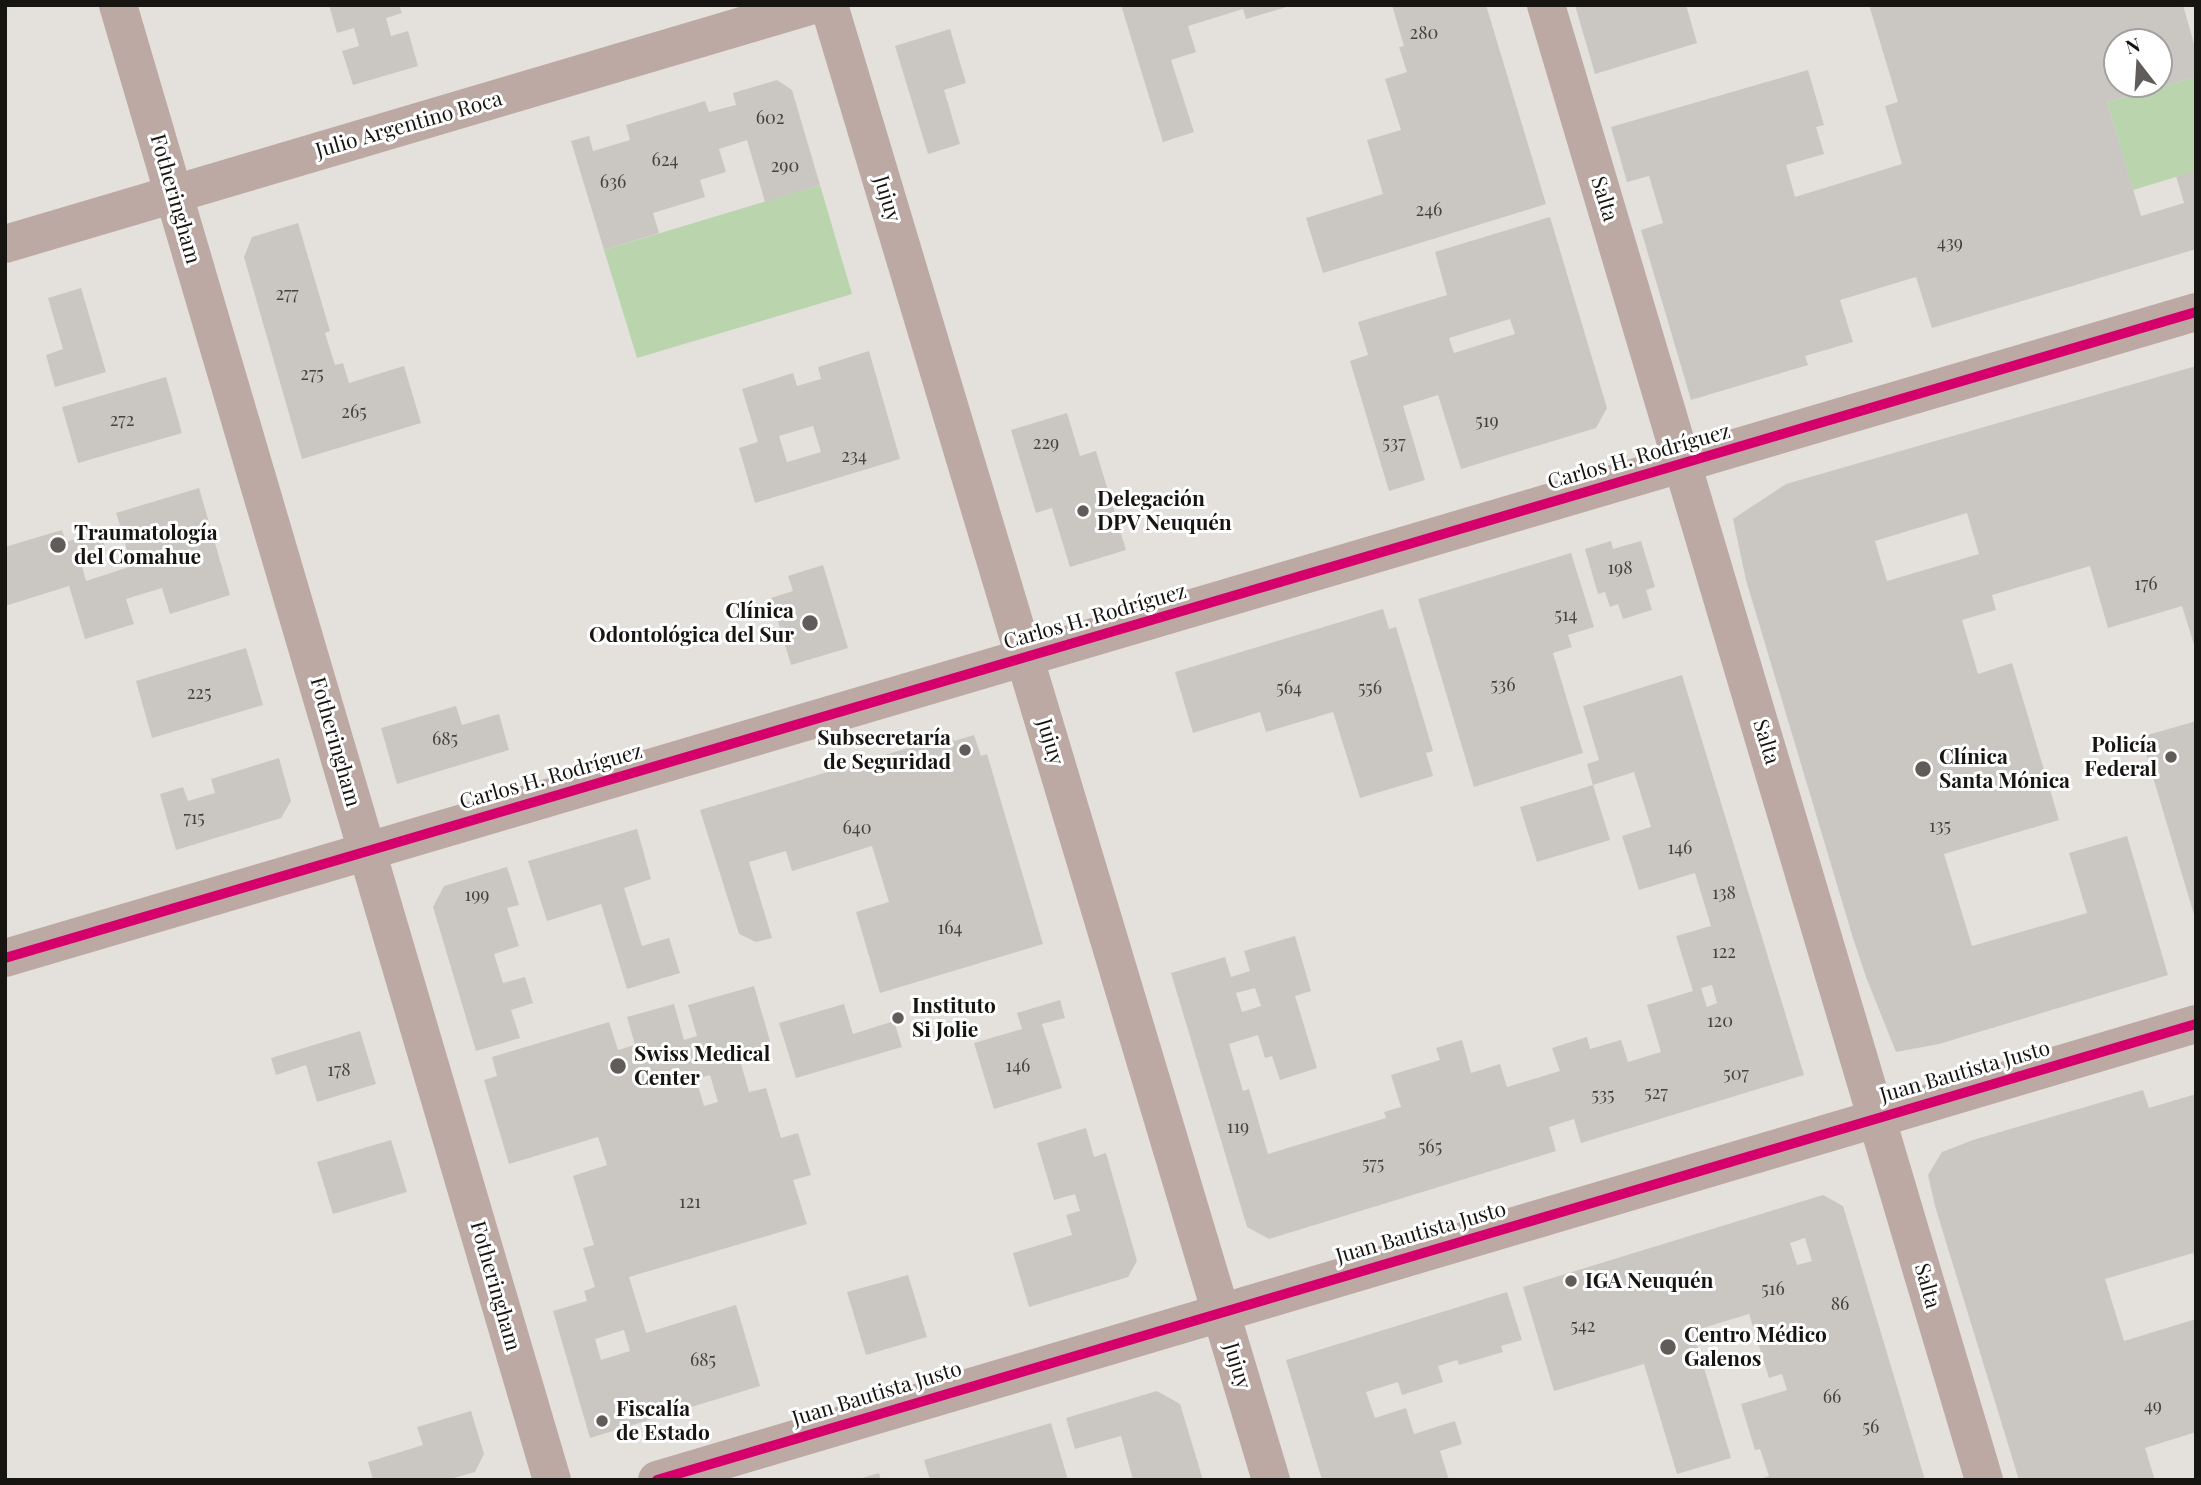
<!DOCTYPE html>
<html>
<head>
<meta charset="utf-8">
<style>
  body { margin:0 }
  #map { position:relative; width:2201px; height:1485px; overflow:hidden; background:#e4e0dc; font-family:"Playfair Display",serif }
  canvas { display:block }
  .frame { position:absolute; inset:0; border:7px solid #171512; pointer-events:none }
  .north { position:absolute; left:2103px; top:28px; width:70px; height:70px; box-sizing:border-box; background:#fff; border:2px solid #a2a1a0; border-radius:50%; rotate:343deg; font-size:19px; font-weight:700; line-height:28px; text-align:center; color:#171512 }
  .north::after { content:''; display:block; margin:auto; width:24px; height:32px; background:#5f5c59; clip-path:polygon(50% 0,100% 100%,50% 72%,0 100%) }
</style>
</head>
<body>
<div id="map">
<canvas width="2201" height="1485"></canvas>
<div class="frame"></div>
<div class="north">N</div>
</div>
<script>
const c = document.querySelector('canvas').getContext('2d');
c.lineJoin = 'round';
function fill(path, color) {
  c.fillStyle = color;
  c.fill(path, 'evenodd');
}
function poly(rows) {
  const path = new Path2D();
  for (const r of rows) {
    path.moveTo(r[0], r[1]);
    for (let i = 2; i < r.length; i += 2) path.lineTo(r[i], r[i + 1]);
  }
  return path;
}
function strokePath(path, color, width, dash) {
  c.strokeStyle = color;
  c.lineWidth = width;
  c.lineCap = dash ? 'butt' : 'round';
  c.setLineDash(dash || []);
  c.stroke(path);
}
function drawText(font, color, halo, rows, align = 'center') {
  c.font = font + ' "Playfair Display",serif';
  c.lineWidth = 6;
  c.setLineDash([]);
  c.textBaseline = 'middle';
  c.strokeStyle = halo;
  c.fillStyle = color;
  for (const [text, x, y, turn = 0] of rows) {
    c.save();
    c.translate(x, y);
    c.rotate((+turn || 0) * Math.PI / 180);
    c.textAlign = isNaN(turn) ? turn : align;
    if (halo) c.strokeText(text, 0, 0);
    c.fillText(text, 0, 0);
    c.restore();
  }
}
fill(poly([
  [2196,77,2196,171,2133,190,2107,102],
  [820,185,852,294,637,358,604,250]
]), '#bad4ae');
fill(poly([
  [329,5,399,5,402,13,386,18,391,36,408,31,418,66,353,85,342,51,359,46,354,28,337,33],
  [1121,5,1290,5,1290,6,1246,19,1243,9,1188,26,1196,52,1171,60,1194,132,1163,142],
  [1392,5,1486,5,1546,204,1323,273,1306,218,1383,194,1367,140,1401,130,1385,79,1407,72,1399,47,1404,46],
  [1575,5,1686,5,1697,43,1595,74],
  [1869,5,2183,5,2196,51,2196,77,2107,102,2141,216,2184,203,2176,176,2196,171,2196,249,1932,328,1916,277,1840,300,1853,342,1805,356,1808,365,1691,400,1641,230,1663,223,1649,176,1627,182,1611,127,1808,70,1824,125,1816,127,1824,154,1786,165,1795,197,1902,164,1885,106,1898,102],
  [2117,42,2159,42,2159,84,2117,84],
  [950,29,966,83,944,90,960,144,928,154,895,46],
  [777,80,792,90,820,185,765,202,747,140,719,149,726,172,700,180,705,197,653,213,659,233,604,250,571,141,589,136,593,151,630,140,626,125,705,101,709,112,736,105,733,93],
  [1550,217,1607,408,1596,428,1461,469,1438,395,1403,406,1425,480,1389,491,1350,361,1368,355,1358,322,1447,295,1435,252],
  [1510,319,1515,334,1454,353,1449,338],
  [298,223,330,331,325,333,335,365,343,363,349,383,404,366,421,423,302,459,244,257,252,237],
  [81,288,106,372,55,387,46,355,63,349,48,298],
  [869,351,900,459,755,503,739,448,758,442,742,389,793,373,797,386,821,379,818,367],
  [813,426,821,452,787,462,779,436],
  [2196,366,2196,651,2182,606,2108,628,2090,566,1992,595,1996,610,1962,620,1978,674,2012,663,2059,820,1944,854,1972,946,2087,913,2069,853,2127,836,2168,975,1939,1044,1896,1052,1866,977,1853,938,1746,580,1733,519,1786,484],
  [1967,513,1979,554,1887,581,1875,541],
  [166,377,182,433,78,463,62,407],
  [1067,413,1080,456,1096,451,1126,550,1070,567,1052,508,1036,513,1011,430],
  [199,488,230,595,170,614,162,588,126,599,134,624,85,639,69,586,5,606,5,547,62,530,66,542,120,525,116,513],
  [123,537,132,566,86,581,80,559,106,551,104,543],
  [1611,541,1613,549,1641,541,1655,587,1646,590,1652,610,1623,619,1618,604,1610,607,1605,592,1598,594,1585,549],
  [1571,553,1594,627,1568,635,1572,647,1553,653,1583,753,1474,787,1418,599],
  [823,565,848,648,791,665,771,598,793,591,788,576],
  [1383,609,1389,629,1396,627,1433,751,1426,753,1433,776,1360,798,1333,712,1266,732,1260,712,1193,733,1175,672],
  [246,648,263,705,152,738,136,681],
  [1682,675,1804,1075,1581,1143,1574,1119,1549,1127,1556,1151,1269,1239,1247,1227,1171,973,1225,957,1231,977,1250,971,1244,951,1295,936,1311,991,1295,996,1317,1068,1280,1080,1272,1056,1265,1058,1258,1035,1229,1044,1243,1091,1249,1089,1268,1154,1386,1118,1384,1112,1401,1107,1391,1075,1440,1060,1436,1048,1462,1040,1471,1073,1500,1064,1507,1087,1560,1071,1552,1048,1587,1037,1590,1049,1621,1040,1628,1062,1661,1052,1647,1005,1693,991,1676,936,1711,926,1695,873,1639,890,1622,836,1651,827,1634,772,1593,785,1587,764,1599,760,1583,706],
  [1712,985,1717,1003,1707,1007,1701,988],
  [1255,988,1261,1006,1242,1012,1236,993],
  [456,706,462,725,499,714,509,750,397,784,381,728],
  [2196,721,2196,917,2195,918,2141,737],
  [952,735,954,741,974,735,981,756,987,754,1043,944,880,993,856,912,889,902,872,846,792,871,786,851,749,862,772,938,756,942,739,934,700,810],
  [279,758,291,801,281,818,176,850,160,794,183,787,188,801,215,793,211,779],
  [1593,785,1610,840,1537,862,1520,807],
  [637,829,651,879,624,888,642,946,669,938,680,973,627,989,601,904,547,921,528,861],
  [507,867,519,905,507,908,519,946,494,954,503,983,525,977,533,1003,511,1010,520,1038,476,1051,433,907,444,886],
  [754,986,772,1048,739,1057,749,1092,766,1088,781,1138,798,1133,811,1175,793,1180,807,1224,629,1277,646,1333,736,1305,760,1386,590,1438,553,1311,587,1301,584,1291,595,1287,583,1248,594,1245,573,1176,607,1165,598,1137,509,1164,484,1080,497,1076,492,1057,609,1022,618,1050,635,1045,627,1017,674,1004,684,1040,697,1036,688,1005],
  [710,1075,718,1102,704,1106,696,1079],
  [624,1330,630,1351,601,1360,595,1339],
  [1060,1000,1065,1018,1042,1024,1062,1088,994,1109,974,1043,1022,1029,1017,1013],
  [844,1004,853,1034,894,1021,902,1047,796,1078,779,1023],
  [360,1031,376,1084,317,1102,306,1065,276,1075,271,1058],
  [2143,1090,2149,1108,2196,1094,2196,1262,2193,1253,2105,1279,2124,1341,2196,1319,2196,1432,2145,1448,2155,1480,2019,1480,1935,1206,1928,1175,1942,1152,1973,1140],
  [1086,1128,1094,1157,1106,1153,1137,1261,1128,1277,1029,1307,1013,1253,1072,1235,1066,1215,1080,1211,1075,1194,1054,1200,1037,1143],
  [391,1140,407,1192,333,1214,317,1162],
  [1823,1195,1843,1206,1925,1480,1757,1480,1769,1476,1760,1449,1755,1450,1741,1404,1787,1390,1782,1374,1769,1378,1749,1314,1693,1331,1731,1458,1677,1474,1644,1364,1554,1391,1523,1287],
  [1805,1238,1812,1261,1797,1265,1790,1243],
  [908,1275,927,1337,866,1355,847,1292],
  [1507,1292,1522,1340,1501,1346,1503,1352,1459,1365,1457,1360,1438,1366,1443,1382,1402,1395,1398,1382,1366,1392,1375,1418,1406,1408,1414,1434,1455,1421,1462,1444,1440,1451,1449,1480,1322,1480,1286,1360],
  [1157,1391,1180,1404,1203,1480,1133,1480,1121,1436,1075,1449,1066,1418],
  [471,1411,484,1454,475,1472,447,1480,373,1480,368,1462,423,1445,417,1427],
  [1051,1423,1068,1480,930,1480,924,1460],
  [879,1473,881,1480,859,1480,859,1479]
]), '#cac7c3');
strokePath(poly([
  [118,5,552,1480],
  [5,958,2196,312],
  [657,1480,2196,1024]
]), '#bca9a4', 38);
strokePath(poly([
  [829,5,1271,1480],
  [1546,5,1984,1480],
  [5,244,813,5]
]), '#bca9a4', 38);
strokePath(poly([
  [5,958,2196,312],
  [657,1480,2196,1024]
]), '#d6006c', 10);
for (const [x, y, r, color] of [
  [1083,511,7,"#5f5c59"],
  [58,545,9,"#5f5c59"],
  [810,623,9,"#5f5c59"],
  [965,750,7,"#5f5c59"],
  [2171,757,7,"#5f5c59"],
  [1923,769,9,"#5f5c59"],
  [898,1018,7,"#5f5c59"],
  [618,1066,9,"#5f5c59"],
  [1571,1281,7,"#5f5c59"],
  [1668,1347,9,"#5f5c59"],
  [602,1421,7,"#5f5c59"]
]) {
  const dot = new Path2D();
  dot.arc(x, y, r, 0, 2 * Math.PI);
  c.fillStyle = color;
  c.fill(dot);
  strokePath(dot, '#fff', 2.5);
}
drawText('18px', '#44423e', null, [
  ["280",1424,33],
  ["602",770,118],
  ["624",665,160],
  ["290",785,166],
  ["636",613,182],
  ["246",1429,210],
  ["439",1950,243],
  ["277",287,294],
  ["275",312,374],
  ["265",354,412],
  ["272",122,420],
  ["519",1487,421],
  ["229",1046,443],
  ["537",1394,443],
  ["234",854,456],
  ["198",1620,568],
  ["176",2146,584],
  ["514",1566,615],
  ["536",1503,685],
  ["564",1289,688],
  ["556",1370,688],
  ["225",199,693],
  ["685",445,739],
  ["715",194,818],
  ["135",1940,826],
  ["640",857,828],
  ["146",1680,848],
  ["138",1724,893],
  ["199",477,895],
  ["164",950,928],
  ["122",1724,952],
  ["120",1720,1021],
  ["146",1018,1066],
  ["178",339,1070],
  ["507",1736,1074],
  ["527",1656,1093],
  ["535",1603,1095],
  ["119",1238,1127],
  ["565",1430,1147],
  ["575",1373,1164],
  ["121",690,1202],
  ["516",1773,1289],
  ["86",1840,1304],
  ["542",1583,1326],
  ["685",703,1360],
  ["66",1832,1397],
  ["49",2153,1406],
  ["56",1871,1427]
]);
drawText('21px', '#171512', '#fff', [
  ["Julio Argentino Roca",409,125,-16],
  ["Fotheringham",175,199,74],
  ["Jujuy",887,199,73],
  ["Salta",1604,199,73],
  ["Carlos H. Rodríguez",1639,457,-16],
  ["Carlos H. Rodríguez",1095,617,-16],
  ["Fotheringham",335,742,74],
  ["Jujuy",1050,742,73],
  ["Salta",1766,742,73],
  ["Carlos H. Rodríguez",551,777,-16],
  ["Juan Bautista Justo",1965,1072,-16],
  ["Juan Bautista Justo",1421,1233,-16],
  ["Fotheringham",495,1286,74],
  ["Salta",1927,1286,74],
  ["Jujuy",1237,1366,73],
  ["Juan Bautista Justo",877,1394,-17]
]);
drawText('bold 21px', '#171512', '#fff', [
  ["Delegación",1097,499],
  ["DPV Neuquén",1097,523],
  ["Traumatología",74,533],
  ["del Comahue",74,557],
  ["Clínica",794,611,"right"],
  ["Odontológica del Sur",794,635,"right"],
  ["Subsecretaría",951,738,"right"],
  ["de Seguridad",951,762,"right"],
  ["Policía",2157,745,"right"],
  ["Federal",2157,769,"right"],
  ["Clínica",1939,757],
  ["Santa Mónica",1939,781],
  ["Instituto",912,1006],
  ["Si Jolie",912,1030],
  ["Swiss Medical",634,1054],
  ["Center",634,1078],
  ["IGA Neuquén",1585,1281],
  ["Centro Médico",1684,1335],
  ["Galenos",1684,1359],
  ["Fiscalía",616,1409],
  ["de Estado",616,1433]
], 'left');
</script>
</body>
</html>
